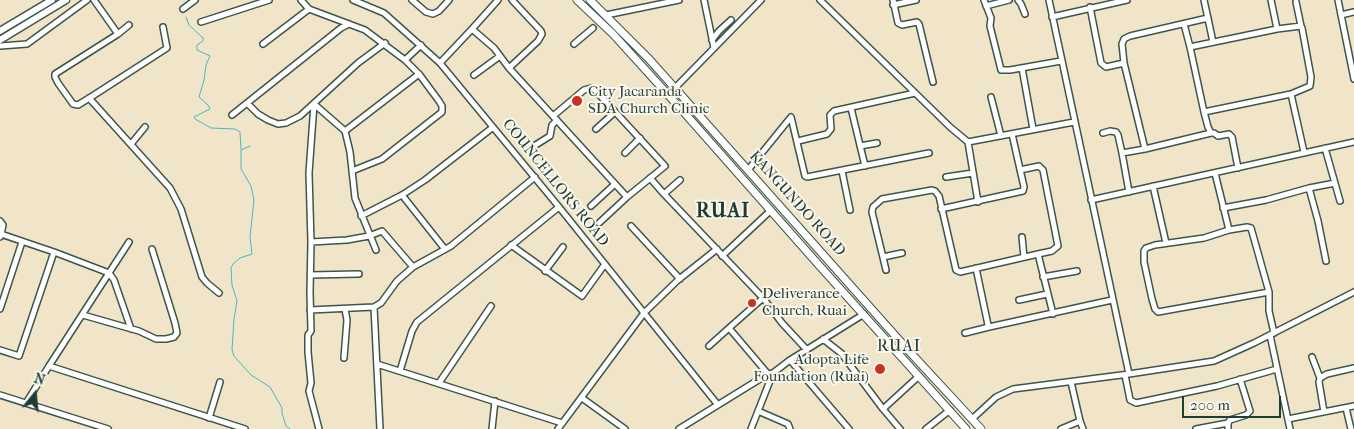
<!DOCTYPE html>
<html>
<head>
<meta charset="utf-8">
<style>
  body { margin:0 }
  #map { position:relative; width:1354px; height:429px; overflow:hidden; background:#f0e5c9; font-family:"IM FELL French Canon",serif }
  canvas { display:block }
  .north { position:absolute; left:10px; top:369px; width:50px; height:50px; -webkit-text-stroke:4px #fbf7ec; paint-order:stroke; rotate:17deg; font-size:14px; font-weight:700; line-height:20px; text-align:center; color:#1f3d34 }
  .north::after { content:''; display:block; margin:auto; width:18px; height:22px; background:#1f3d34; clip-path:polygon(50% 0,100% 100%,50% 72%,0 100%) }
  .scale { position:absolute; left:1182px; top:396px; width:99px; height:22px; box-sizing:border-box; border:2px solid #1f3d34; border-top:0; padding-left:6px; font-size:15px; line-height:18px; white-space:nowrap; color:#1f3d34; -webkit-text-stroke:4px #fbf7ec; paint-order:stroke }
</style>
</head>
<body>
<div id="map">
<canvas width="1354" height="429"></canvas>
<div class="north">N</div>
<div class="scale">200 m</div>
</div>
<script>
const c = document.querySelector('canvas').getContext('2d');
c.lineJoin = 'round';
function poly(rows) {
  const path = new Path2D();
  for (const r of rows) {
    path.moveTo(r[0], r[1]);
    for (let i = 2; i < r.length; i += 2) path.lineTo(r[i], r[i + 1]);
  }
  return path;
}
function strokePath(path, color, width, dash) {
  c.strokeStyle = color;
  c.lineWidth = width;
  c.lineCap = dash ? 'butt' : 'round';
  c.setLineDash(dash || []);
  c.stroke(path);
}
function drawText(font, color, halo, rows, align = 'center') {
  c.font = font + ' "IM FELL French Canon",serif';
  c.lineWidth = 4;
  c.setLineDash([]);
  c.textBaseline = 'middle';
  c.strokeStyle = halo;
  c.fillStyle = color;
  for (const [text, x, y, turn = 0] of rows) {
    c.save();
    c.translate(x, y);
    c.rotate((+turn || 0) * Math.PI / 180);
    c.textAlign = isNaN(turn) ? turn : align;
    if (halo) c.strokeText(text, 0, 0);
    c.fillText(text, 0, 0);
    c.restore();
  }
}
strokePath(poly([
  [186,17,189,25,203,38,203,41,197,45,197,50,210,56,206,65,204,80,199,97,208,105,210,109,194,117,195,119,211,128,235,129,240,132,241,149],
  [250,146,241,150,241,169,251,186,254,200,250,237,252,254,240,258,233,264,231,268,232,285,237,301,234,319,232,350,234,356,251,375,270,387,282,408,282,413,286,426,290,429]
]), '#48b6c2', 1);
const minor = poly([
  [94,0,118,34,55,74,55,77,58,83,73,104,78,105,91,97,167,48,163,27],
  [301,0,309,9],
  [353,0,384,13,440,63,559,207,718,405],
  [412,0,426,12,433,14,439,11,449,0],
  [704,0,714,48],
  [820,0,950,127,968,142,1074,122],
  [893,0,898,23,902,25,917,22,919,24,933,82],
  [984,0,991,18,990,26,1001,70,1010,70,1061,61],
  [1018,0,1021,4,1025,14],
  [1049,0,1129,374],
  [1204,0,1213,42],
  [1271,0,1277,29],
  [1338,0,1354,79],
  [1296,2,1301,26],
  [893,5,916,0],
  [986,6,1009,0],
  [1090,7,1101,63,1106,67,1124,63],
  [183,9,195,0],
  [606,15,679,0],
  [1341,15,1354,12],
  [1052,17,1127,0],
  [1208,18,1130,36,1124,39,1122,44,1124,63,1145,149,1211,133],
  [201,22,269,0],
  [1184,24,1190,47],
  [472,29,498,0],
  [118,34,129,25],
  [712,40,719,31,731,20],
  [263,44,309,9,365,30,405,60,419,74,345,131,350,152,355,198,376,250],
  [574,44,593,28],
  [0,46,27,44,87,0],
  [405,60,421,45],
  [440,63,472,29,494,48,509,68,627,197,665,166,595,90,591,88,584,90,553,116],
  [509,68,538,41,542,34,541,31,512,0],
  [1022,68,1033,129],
  [474,75,500,56],
  [675,88,761,0],
  [1291,94,1304,152],
  [991,97,1001,136],
  [89,98,170,188,181,209,202,277,207,283,219,293],
  [247,103,258,114,268,120,278,124,286,123,300,116,358,63,385,43],
  [314,104,309,173,311,242,310,292,311,331,308,335,308,352,311,383,309,391,319,429],
  [314,104,345,131],
  [851,108,865,166],
  [1204,112,1291,94,1310,86,1311,77,1302,28,1301,26,1277,29,1190,47,1204,112,1208,127,1211,133,1214,133,1218,136,1229,134,1232,137,1238,168],
  [232,115,341,28,349,24],
  [596,129,615,112],
  [1103,133,1110,131,1116,132,1118,135,1122,153],
  [798,141,827,134,831,129,830,115,834,111,915,93],
  [968,142,978,202],
  [131,144,145,127],
  [534,146,550,136,552,125,557,120],
  [860,146,877,143],
  [1325,148,1340,201],
  [625,153,640,138],
  [748,170,791,117,805,176,807,177,929,153],
  [1020,170,1039,166,1043,170,1058,246,1052,251,1038,254],
  [352,171,382,159,442,112,442,106,439,101,419,74],
  [842,171,850,210],
  [1215,173,1229,230],
  [946,177,973,173],
  [650,178,664,194,763,298,729,328,768,374],
  [1153,186,1166,243],
  [1309,188,1318,221,1326,261],
  [1129,192,1122,153,1145,149],
  [664,194,680,180],
  [402,195,444,248],
  [1091,200,1354,142],
  [591,206,615,184],
  [1223,208,1266,200,1309,188,1335,183],
  [941,209,1023,191,1024,187,1012,134],
  [361,216,402,195,425,180,492,128],
  [0,221,3,225,1,234],
  [599,223,627,197],
  [631,226,680,279],
  [0,237,1,234,54,252,109,273,114,280,131,329],
  [1022,237,1024,257],
  [311,242,347,240,369,236,382,231,413,267],
  [511,245,582,296,605,264],
  [722,256,768,213],
  [883,257,902,253],
  [976,268,988,325,989,327,1112,300],
  [886,270,872,212,873,207,882,199,932,190,935,191,939,196,956,270,960,272,1038,254,1053,314],
  [545,271,563,247],
  [310,275,359,274],
  [1043,277,1077,271],
  [1269,292,1158,312,1155,309,1152,299,1144,262,1144,251,1146,248,1155,245,1204,238,1229,230,1247,227,1251,228,1269,292,1269,311,1274,333],
  [763,298,782,323,807,350],
  [1019,300,1047,294],
  [0,309,22,242],
  [310,310,374,307],
  [83,315,139,331,156,339,166,339,174,337,177,333,175,323,152,249],
  [965,333,989,327],
  [1270,335,1290,429],
  [823,339,841,353,883,409,900,429],
  [709,346,729,328],
  [0,350,19,356,54,252],
  [1312,357,1320,378],
  [344,358,347,320,345,309],
  [790,360,849,429],
  [377,364,562,423],
  [49,366,129,242],
  [400,371,412,331,417,322,559,207],
  [1125,375,1130,400,1136,403,1217,386,1277,369],
  [1071,382,1080,421],
  [439,383,491,306],
  [0,395,108,429],
  [582,398,625,429],
  [26,403,49,366,245,429],
  [1346,408,1351,429],
  [883,409,919,376],
  [758,411,788,424,790,429],
  [1324,412,1319,382,1320,378,1327,374,1354,368],
  [209,418,220,382],
  [972,419,996,397,1013,389,1129,374,1214,361,1254,343,1354,292],
  [1288,419,1354,406],
  [380,429,374,307,381,303,397,281,413,267,451,246,535,177],
  [492,429,495,401],
  [558,429,644,313,678,280,717,249],
  [679,429,768,374,773,373,790,360,864,314],
  [751,429,773,373],
  [926,429,950,410],
  [1061,429,1080,421,1083,429],
  [1196,429,1228,423],
  [1228,429,1228,423,1230,420,1246,415,1250,411,1240,379]
]);
const major = poly([
  [0,31,52,0],
  [0,40,66,0]
]);
const highway = poly([
  [577,0,613,34,681,109,817,263,966,429],
  [590,0,649,59,908,350,981,429]
]);
strokePath(minor, '#3e564a', 8);
strokePath(major, '#3e564a', 9);
strokePath(highway, '#3e564a', 9);
strokePath(minor, '#fff', 5);
strokePath(major, '#fff', 6);
strokePath(highway, '#fff', 7);
for (const [x, y, r, color] of [
  [577,101,6,"#c8321e"],
  [752,303,5,"#c8321e"],
  [880,369,6,"#c8321e"]
]) {
  const dot = new Path2D();
  dot.arc(x, y, r, 0, 2 * Math.PI);
  c.fillStyle = color;
  c.fill(dot);
  strokePath(dot, '#fbf7ec', 2);
}
drawText('15px', '#1f3d34', '#fbf7ec', [
  ["City Jacaranda",588,92],
  ["SDA Church Clinic",588,109],
  ["Deliverance",762,294],
  ["Church, Ruai",762,311],
  ["Adopta Life",869,360,"right"],
  ["Foundation (Ruai)",869,377,"right"]
], 'left');
drawText('15px', '#1f3d34', '#fbf7ec', [
  ["COUNCELLORS ROAD",555,183,51],
  ["KANGUNDO ROAD",797,204,48]
]);
c.letterSpacing = '1px';
drawText('16px', '#1f3d34', '#fbf7ec', [
  ["RUAI",899,347]
]);
c.letterSpacing = '0px';
c.letterSpacing = '1px';
drawText('bold 20px', '#1f3d34', '#fbf7ec', [
  ["RUAI",723,212]
]);
c.letterSpacing = '0px';
</script>
</body>
</html>
